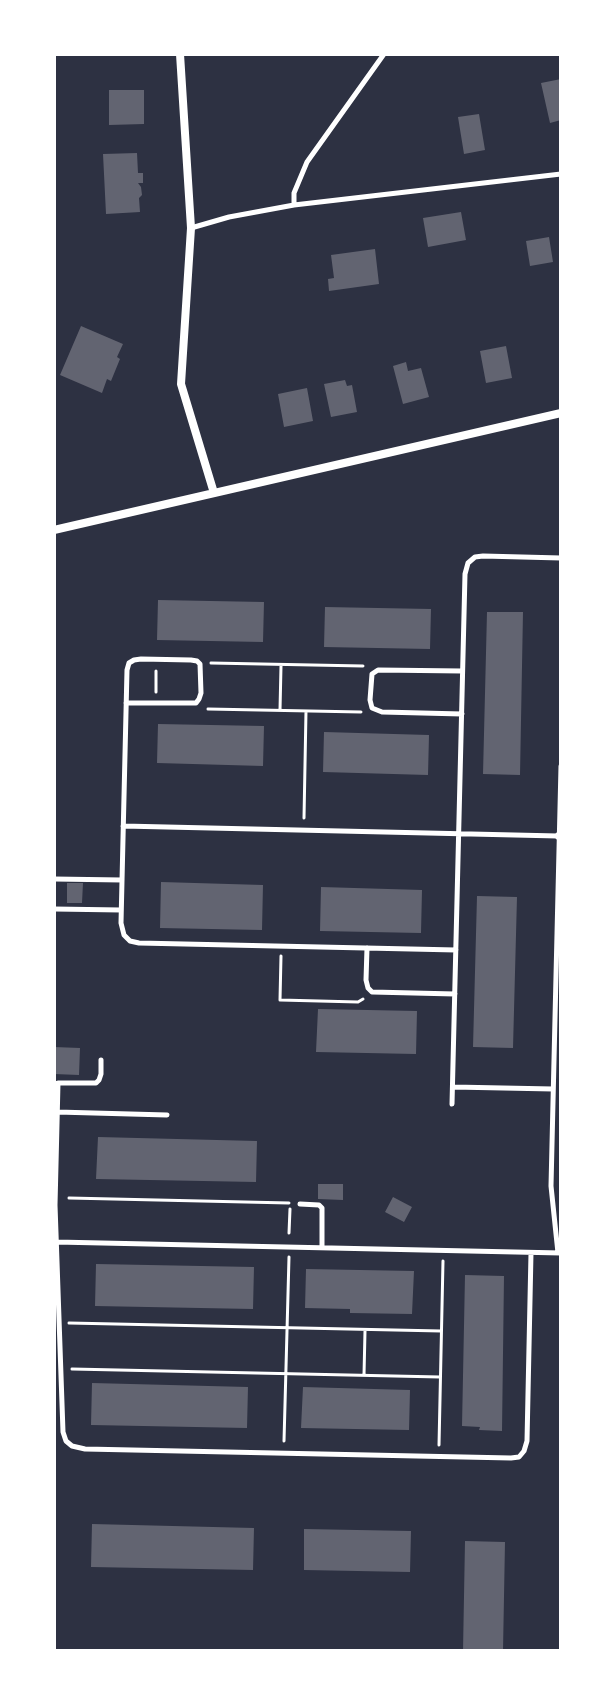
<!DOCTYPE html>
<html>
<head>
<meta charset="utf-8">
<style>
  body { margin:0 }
  #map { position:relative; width:615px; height:1705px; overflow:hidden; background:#2d3142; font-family:"Fira Sans",sans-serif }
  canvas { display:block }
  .frame { position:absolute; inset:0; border:56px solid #fff; pointer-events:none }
</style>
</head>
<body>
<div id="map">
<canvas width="615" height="1705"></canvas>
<div class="frame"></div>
</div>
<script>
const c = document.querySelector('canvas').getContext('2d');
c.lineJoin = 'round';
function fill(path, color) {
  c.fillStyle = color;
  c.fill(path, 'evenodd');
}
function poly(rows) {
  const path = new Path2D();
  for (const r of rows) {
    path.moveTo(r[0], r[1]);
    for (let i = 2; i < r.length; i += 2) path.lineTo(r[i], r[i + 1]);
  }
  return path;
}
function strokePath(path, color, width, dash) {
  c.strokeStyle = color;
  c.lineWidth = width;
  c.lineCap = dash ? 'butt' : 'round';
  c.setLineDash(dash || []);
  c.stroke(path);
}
fill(poly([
  [561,79,561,120,550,123,541,83],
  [109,90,144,90,144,124,109,125],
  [479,114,485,150,464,154,458,117],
  [137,153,138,173,143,173,143,183,138,183,141,187,142,195,139,198,140,212,106,214,103,154],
  [461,212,466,240,428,247,423,218],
  [549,237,553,262,530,266,526,241],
  [375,249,379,284,329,291,328,279,334,278,331,255],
  [81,326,123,344,117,357,120,359,111,381,107,379,102,393,60,375],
  [506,346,512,378,486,383,480,351],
  [406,362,408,371,421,368,429,397,403,404,393,366],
  [345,380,347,386,352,385,357,412,331,417,324,384],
  [307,388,313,421,284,427,278,394],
  [158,600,264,602,263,642,157,640],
  [325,607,431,609,430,649,324,647],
  [487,612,523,612,520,775,483,774],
  [158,724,264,726,263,766,157,763],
  [324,732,429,735,428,775,323,772],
  [161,882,263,885,262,930,160,928],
  [67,883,83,883,82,903,67,903],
  [321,887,422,890,421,933,320,931],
  [477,896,517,897,513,1048,473,1047],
  [318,1009,417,1011,416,1054,316,1052],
  [54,1047,80,1048,79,1075,54,1074],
  [98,1137,257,1141,256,1182,96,1179],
  [318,1184,343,1184,343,1200,318,1199],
  [393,1197,412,1207,404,1222,385,1212],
  [96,1264,254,1267,253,1309,95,1306],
  [306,1269,414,1271,412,1314,350,1313,350,1309,305,1308],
  [465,1275,504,1276,502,1431,479,1430,480,1427,462,1426],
  [92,1383,248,1387,247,1428,91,1425],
  [303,1387,410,1390,409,1430,301,1428],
  [92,1524,254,1528,253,1570,91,1567],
  [304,1529,411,1531,410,1572,304,1570],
  [465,1541,505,1542,503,1651,463,1651]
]), '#626471');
strokePath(poly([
  [211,663,363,666],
  [156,692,156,671],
  [208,709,361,712],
  [280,710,281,666],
  [304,818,306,711],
  [281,956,280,1000,358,1002,363,999],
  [69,1198,289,1203],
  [289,1233,290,1209],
  [69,1323,441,1331],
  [72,1369,440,1377],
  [364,1375,365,1331],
  [284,1441,289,1257],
  [439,1445,443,1261]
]), '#fff', 3);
strokePath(poly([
  [294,205,294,193,307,162,384,54],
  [191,228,229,217,294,205,561,174],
  [126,703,196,703,199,699,201,693,200,664,197,661,191,660,141,659,134,660,129,663,127,670,121,923,124,935,130,941,139,943,456,950],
  [462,714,382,712,372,708,370,700,372,674,378,670,462,671],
  [123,826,558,836],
  [54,879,122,880],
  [54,909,121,910],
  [367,948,366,980,368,988,372,992,455,994],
  [101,1060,101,1074,99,1080,96,1083,58,1083,55,1205,63,1432,66,1441,72,1446,85,1449,511,1458,519,1457,524,1451,527,1441,531,1253],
  [453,1087,553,1089],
  [452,1104,465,574,468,563,475,557,483,556,561,558],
  [57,1112,167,1115],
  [300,1204,319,1205,322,1208,322,1248],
  [56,1242,561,1253],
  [558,1253,551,1186,561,766]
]), '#fff', 5);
strokePath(poly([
  [180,54,191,228,181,384,214,493],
  [54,530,561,413],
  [559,836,561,836]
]), '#fff', 8);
</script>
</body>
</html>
